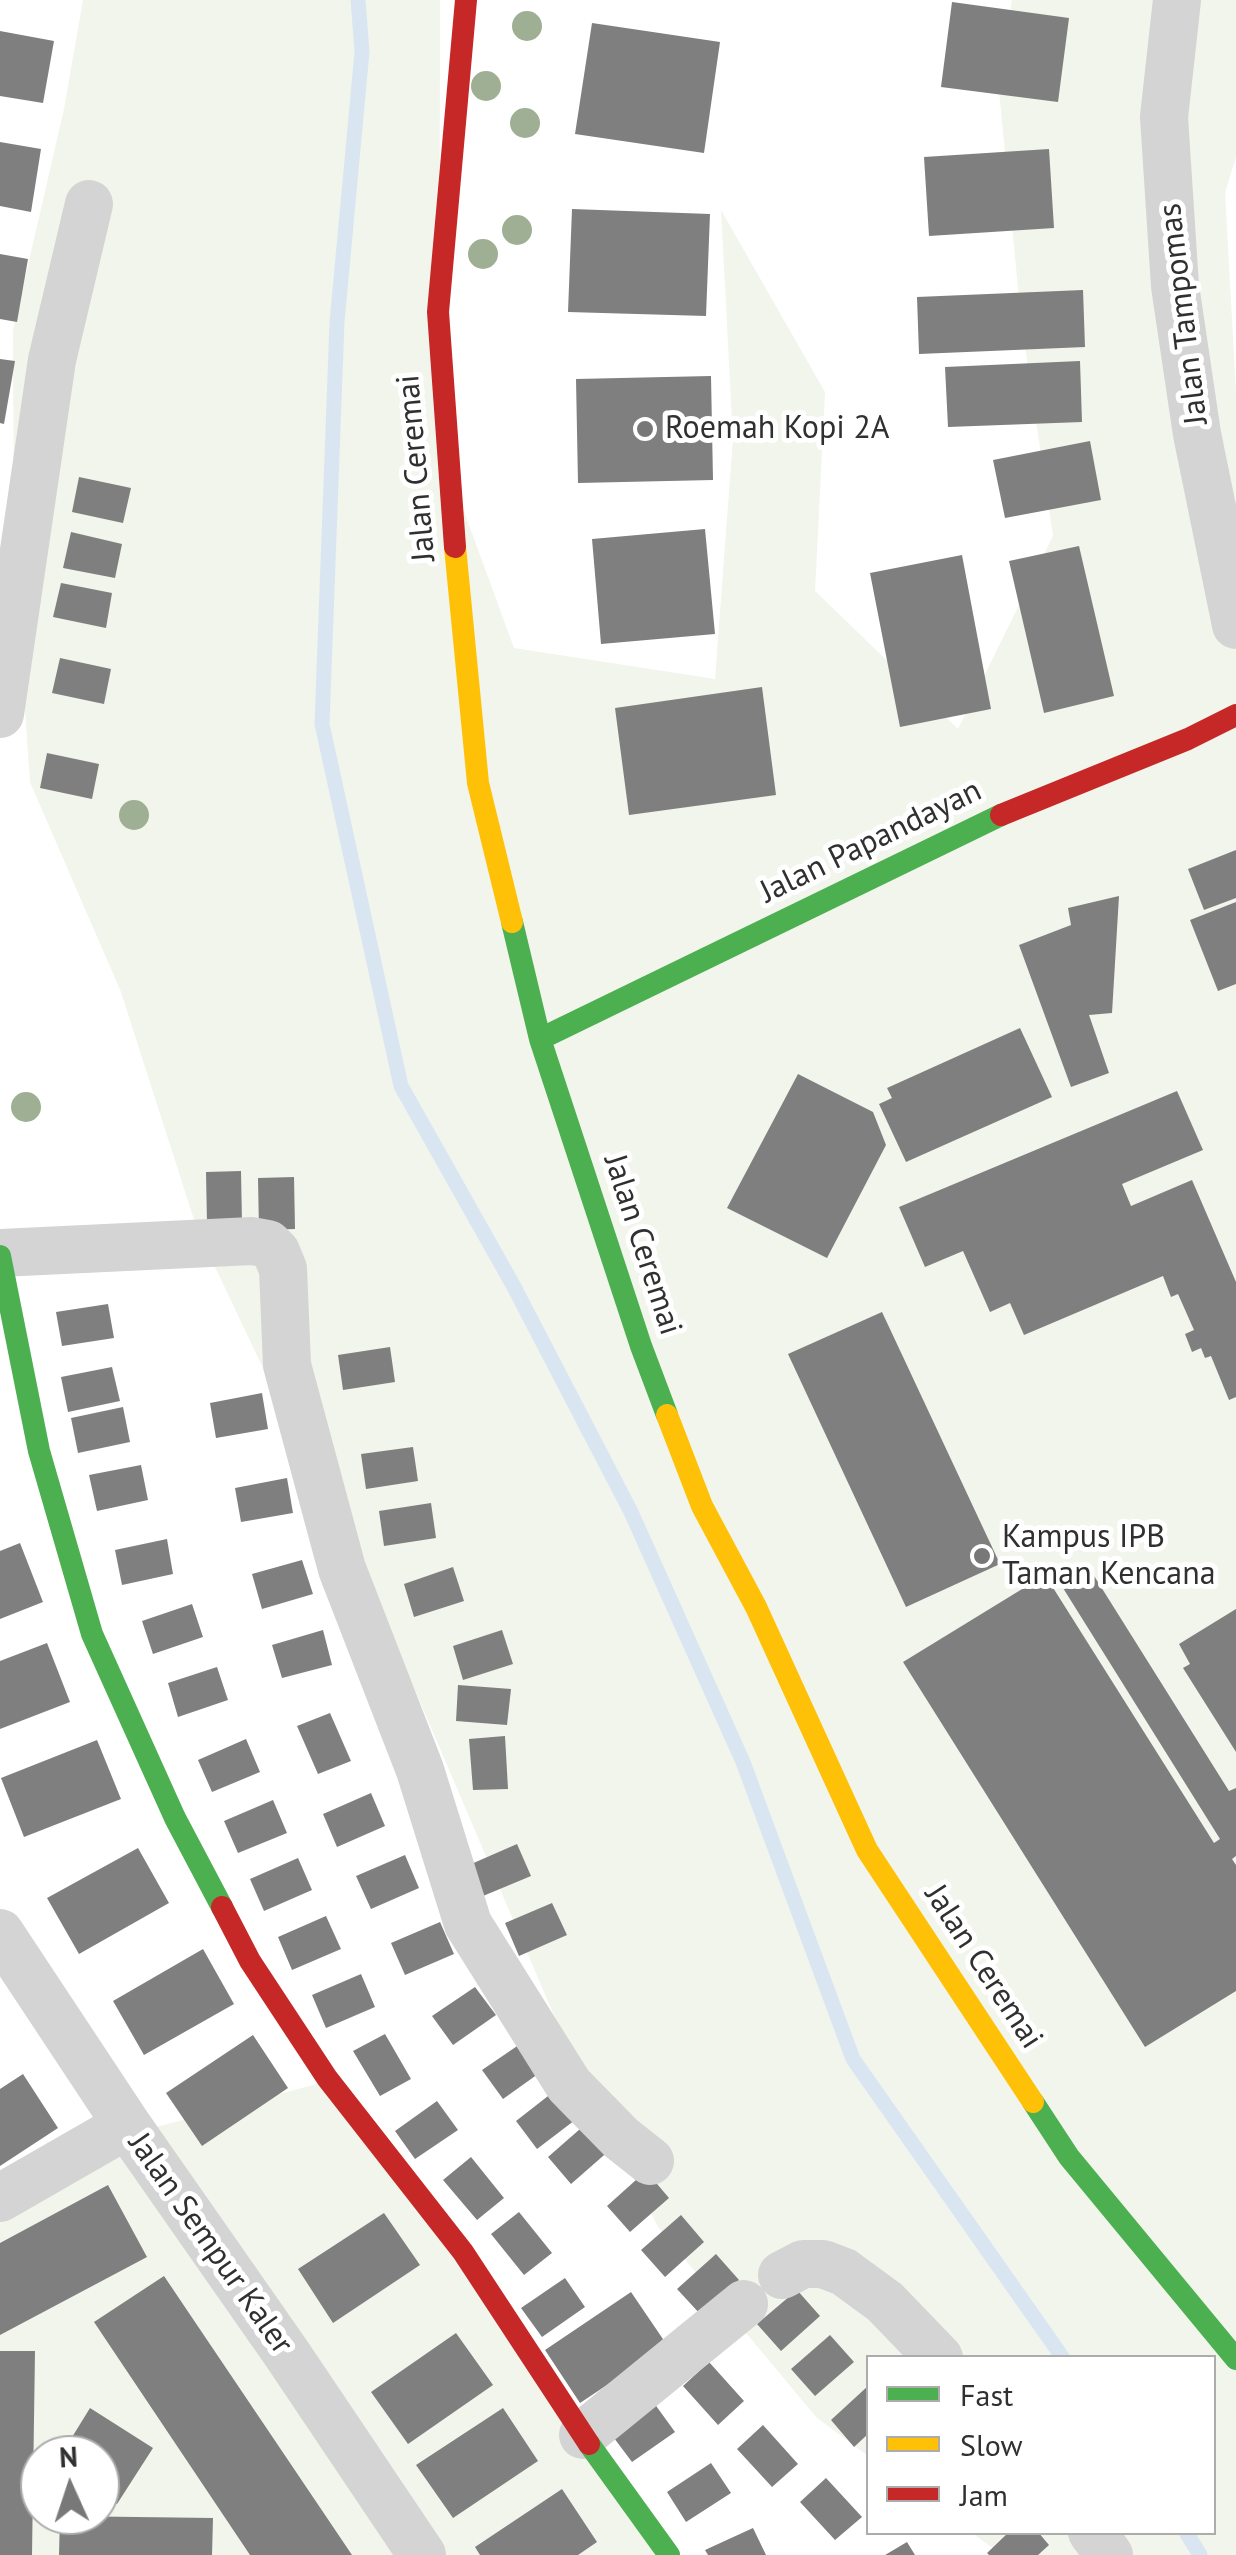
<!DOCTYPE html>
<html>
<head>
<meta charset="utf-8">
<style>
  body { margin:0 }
  #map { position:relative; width:1236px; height:2555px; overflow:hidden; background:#fff; font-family:"PT Sans",sans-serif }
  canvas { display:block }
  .legend { position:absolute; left:866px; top:2355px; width:350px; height:180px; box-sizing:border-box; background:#fff; border:2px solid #acacac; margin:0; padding:12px 18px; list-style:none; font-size:30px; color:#303030 }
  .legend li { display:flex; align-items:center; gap:20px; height:50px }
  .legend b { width:50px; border:2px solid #acacac }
  .north { position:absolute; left:20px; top:2435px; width:100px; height:100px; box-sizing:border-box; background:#fff; border:2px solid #acacac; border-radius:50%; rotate:357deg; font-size:28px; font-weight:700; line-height:40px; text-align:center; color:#303030 }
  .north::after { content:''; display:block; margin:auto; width:35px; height:45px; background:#787878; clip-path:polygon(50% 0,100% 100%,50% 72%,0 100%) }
</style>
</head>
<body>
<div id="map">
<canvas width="1236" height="2555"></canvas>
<ul class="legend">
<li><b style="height:12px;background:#4caf50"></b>Fast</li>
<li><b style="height:12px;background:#ffc107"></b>Slow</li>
<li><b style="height:12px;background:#c62828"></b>Jam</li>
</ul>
<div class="north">N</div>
</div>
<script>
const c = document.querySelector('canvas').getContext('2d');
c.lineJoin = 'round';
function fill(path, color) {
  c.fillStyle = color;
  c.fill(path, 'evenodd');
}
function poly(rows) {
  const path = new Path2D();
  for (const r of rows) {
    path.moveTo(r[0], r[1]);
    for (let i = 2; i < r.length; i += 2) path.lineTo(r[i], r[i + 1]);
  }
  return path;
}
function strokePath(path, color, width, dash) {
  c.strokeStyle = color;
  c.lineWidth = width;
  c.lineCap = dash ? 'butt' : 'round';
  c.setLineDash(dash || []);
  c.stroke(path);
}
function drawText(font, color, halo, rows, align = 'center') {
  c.font = font + ' "PT Sans",sans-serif';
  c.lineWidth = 10;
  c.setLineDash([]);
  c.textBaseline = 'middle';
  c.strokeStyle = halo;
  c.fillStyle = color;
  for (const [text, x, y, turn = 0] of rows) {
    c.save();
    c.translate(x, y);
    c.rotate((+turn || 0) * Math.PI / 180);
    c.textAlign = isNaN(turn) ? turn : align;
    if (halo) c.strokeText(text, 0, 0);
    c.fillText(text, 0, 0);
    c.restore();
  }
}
fill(poly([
  [83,0,440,0,439,443,514,648,715,679,733,439,721,210,825,392,815,591,958,729,1053,536,1021,319,998,80,1012,0,1236,0,1236,157,1225,193,1236,392,1236,2555,1002,2555,972,2533,1214,2532,1214,2358,868,2358,868,2456,816,2417,658,2227,553,2013,409,1676,197,1229,121,992,30,782,14,549,13,330,64,109],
  [339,2078,657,2555,0,2555,0,2222,123,2136],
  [40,2455,100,2455,100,2515,40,2515]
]), '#f1f5ec');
strokePath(poly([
  [358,0,362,52,337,322,322,724,401,1086,513,1285,631,1512,743,1762,853,2059,1063,2358],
  [1186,2532,1200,2555]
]), '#d9e6f2', 15);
fill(poly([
  [952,2,1069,18,1058,102,941,87],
  [592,23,720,42,704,153,575,134],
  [0,31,54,41,43,103,0,96],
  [0,142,41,149,31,212,0,206],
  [1049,149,1054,228,929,236,924,157],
  [572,209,710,214,706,316,568,312],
  [0,254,28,259,17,322,0,319],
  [1083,290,1085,347,919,354,917,297],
  [0,359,15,361,4,424,0,423],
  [1080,361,1082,422,948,427,945,367],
  [711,376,713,480,578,483,576,379],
  [1090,441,1101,500,1005,518,993,460],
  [79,477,131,488,123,523,72,512],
  [705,529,715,634,601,644,592,539],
  [71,532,122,544,115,578,63,568],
  [1079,546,1114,696,1044,713,1009,561],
  [962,555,991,709,900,727,870,573],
  [61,583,112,593,106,628,53,617],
  [60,658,111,669,104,704,52,693],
  [762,687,776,795,629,815,615,708],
  [47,753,99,764,92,799,40,788],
  [1236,850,1236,898,1204,910,1188,869],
  [1119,896,1112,1013,1089,1015,1109,1073,1071,1087,1019,945,1071,925,1068,908],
  [1236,902,1236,984,1218,991,1190,920],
  [1020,1028,1052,1097,906,1162,879,1104,892,1098,887,1088],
  [798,1074,873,1112,886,1145,827,1258,727,1208],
  [1177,1091,1203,1150,1122,1184,1131,1206,1192,1180,1236,1282,1236,1397,1229,1400,1211,1356,1205,1358,1201,1348,1192,1352,1185,1334,1194,1330,1178,1294,1171,1297,1163,1276,1024,1335,1010,1303,990,1312,963,1251,925,1267,899,1207],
  [241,1171,242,1224,207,1224,206,1172],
  [294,1177,295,1229,259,1230,258,1178],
  [108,1304,114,1338,62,1346,56,1312],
  [882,1312,1000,1564,906,1607,788,1354],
  [390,1347,395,1382,343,1390,338,1355],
  [112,1367,120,1401,68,1412,61,1377],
  [262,1393,268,1429,216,1438,210,1403],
  [123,1407,130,1442,78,1453,71,1418],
  [413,1447,418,1481,366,1489,361,1454],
  [141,1465,148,1500,97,1511,89,1475],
  [287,1478,293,1513,241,1522,235,1488],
  [431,1503,436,1538,384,1546,379,1511],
  [167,1539,173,1574,122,1585,115,1550],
  [20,1543,43,1602,0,1619,0,1551],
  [302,1560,313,1594,262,1609,252,1574],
  [1086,1563,1229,1791,1236,1788,1236,1856,1232,1859,1236,1865,1236,1991,1145,2047,903,1662,1045,1575,1214,1843,1220,1839,1058,1580],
  [453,1567,464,1601,414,1617,404,1584],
  [192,1604,203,1637,153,1654,142,1621],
  [1236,1609,1236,1752,1183,1668,1190,1664,1179,1644],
  [323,1630,332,1665,282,1678,272,1645],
  [502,1630,513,1664,463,1680,453,1646],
  [47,1643,70,1702,0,1729,0,1661],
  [217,1667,228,1700,178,1717,168,1683],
  [458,1685,511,1689,507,1725,456,1721],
  [330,1713,351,1761,318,1774,297,1726],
  [505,1736,508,1789,473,1790,469,1739],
  [246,1739,260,1772,212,1792,198,1760],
  [97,1740,121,1799,24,1837,1,1778],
  [371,1793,385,1826,337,1847,323,1814],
  [273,1800,287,1833,238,1853,224,1821],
  [517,1844,531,1876,483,1896,469,1865],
  [138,1848,169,1903,79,1954,47,1898],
  [405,1855,419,1888,371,1909,356,1876],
  [298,1858,312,1890,264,1911,250,1879],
  [552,1903,567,1935,519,1956,505,1923],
  [326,1916,341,1949,292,1970,278,1937],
  [440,1922,454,1954,405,1975,391,1943],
  [203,1949,234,2004,144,2055,113,2001],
  [361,1974,375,2007,326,2028,312,1995],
  [475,1987,496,2015,453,2045,432,2016],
  [385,2034,411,2079,380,2096,353,2051],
  [253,2035,288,2088,202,2146,166,2093],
  [526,2040,545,2069,503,2099,482,2070],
  [23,2074,58,2128,0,2166,0,2089],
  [557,2089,579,2117,537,2149,516,2121],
  [437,2101,458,2130,415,2159,395,2131],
  [588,2122,611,2149,571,2184,548,2157],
  [471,2157,504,2198,477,2220,443,2180],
  [646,2171,669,2198,630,2232,607,2206],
  [108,2185,147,2257,0,2335,0,2243],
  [519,2212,552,2253,524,2275,491,2234],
  [384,2213,420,2265,333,2323,298,2269],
  [681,2215,704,2242,665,2277,641,2250],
  [716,2254,739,2280,701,2315,677,2289],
  [164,2276,352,2555,250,2555,94,2322],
  [565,2278,585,2307,542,2337,521,2308],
  [797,2290,820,2316,781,2351,757,2324],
  [631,2292,667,2345,580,2403,545,2350],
  [456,2333,493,2385,408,2444,371,2392],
  [830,2335,854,2362,815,2396,791,2369],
  [0,2351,35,2351,32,2555,0,2555],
  [709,2362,744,2401,718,2425,683,2386],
  [868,2386,868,2434,854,2447,831,2420],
  [654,2403,675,2432,632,2462,611,2434],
  [90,2408,153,2448,117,2504,100,2493,100,2455,61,2455],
  [503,2408,538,2461,453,2518,416,2465],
  [763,2425,798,2464,772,2487,737,2449],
  [711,2463,731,2493,686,2522,667,2492],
  [826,2478,862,2517,835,2540,800,2502],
  [562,2489,597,2542,578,2555,480,2555,475,2547],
  [60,2516,213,2518,212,2555,59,2555],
  [753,2528,766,2555,708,2555,705,2550],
  [1009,2532,1038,2532,1049,2545,1038,2555,989,2555,987,2553],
  [907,2542,915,2555,885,2555]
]), '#7f7f7f');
strokePath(poly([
  [1177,0,1164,117,1175,286,1197,434,1236,625],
  [0,714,52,360,89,204],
  [0,1253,252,1241,268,1244,276,1252,283,1269,287,1365,342,1569,420,1770,468,1924,569,2085,621,2138,650,2161],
  [0,1933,127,2125,287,2354,422,2555],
  [0,2198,127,2125],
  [782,2275,803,2264,823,2264,844,2272,885,2302,939,2358],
  [583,2435,744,2304],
  [1092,2532,1109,2555]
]), '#d4d4d4', 48);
strokePath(poly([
  [512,922,540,1039,641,1346,667,1415],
  [540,1039,1001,815],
  [0,1256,39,1451,92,1634,175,1818,222,1907],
  [1033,2102,1069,2157,1236,2359],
  [589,2444,669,2555]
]), '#4caf50', 22);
strokePath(poly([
  [455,547,478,783,512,922],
  [667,1415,702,1506,756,1607,867,1850,1033,2102]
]), '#ffc107', 22);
strokePath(poly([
  [455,547,438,312,466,0],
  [1001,815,1188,739,1236,715],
  [222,1907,250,1961,327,2078,463,2252,589,2444]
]), '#c62828', 22);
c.fillStyle = '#9eaf93';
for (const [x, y] of [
  [527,26],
  [486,86],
  [525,123],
  [517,230],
  [483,254],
  [134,815],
  [26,1107]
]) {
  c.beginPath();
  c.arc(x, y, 15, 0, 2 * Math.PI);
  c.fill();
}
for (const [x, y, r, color] of [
  [645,429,10,"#787878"],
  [982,1556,10,"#787878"]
]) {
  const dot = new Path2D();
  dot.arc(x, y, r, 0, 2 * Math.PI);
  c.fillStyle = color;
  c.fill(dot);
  strokePath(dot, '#fff', 4);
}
drawText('32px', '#303030', '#fff', [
  ["Jalan Tampomas",1184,314,-97],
  ["Jalan Ceremai",417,468,-95],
  ["Jalan Papandayan",871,842,-26],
  ["Jalan Ceremai",642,1245,72],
  ["Jalan Ceremai",983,1967,57],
  ["Jalan Sempur Kaler",210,2244,55]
]);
drawText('32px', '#303030', '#fff', [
  ["Roemah Kopi 2A",665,429],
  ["Kampus IPB",1002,1538],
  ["Taman Kencana",1002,1575]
], 'left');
</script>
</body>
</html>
